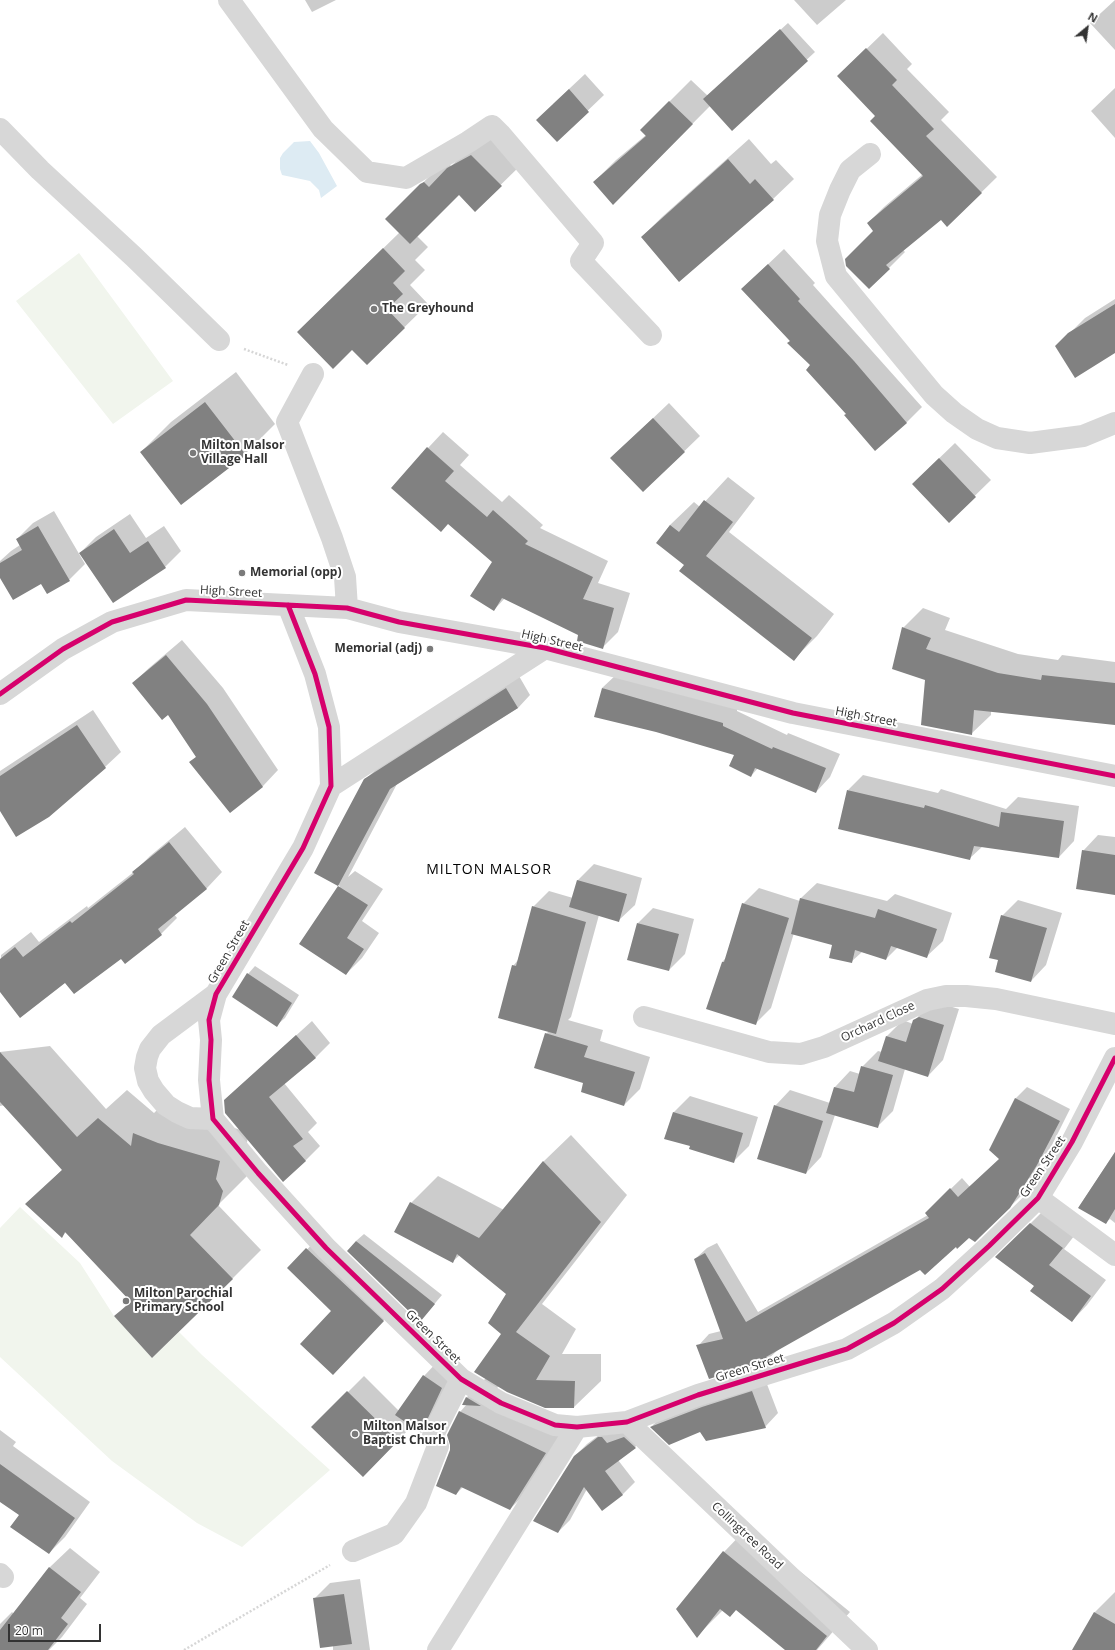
<!DOCTYPE html>
<html>
<head>
<meta charset="utf-8">
<style>
  body { margin:0 }
  #map { position:relative; width:1115px; height:1650px; overflow:hidden; background:#fff; font-family:"Open Sans",sans-serif }
  canvas { display:block }
  .north { position:absolute; left:1067px; top:8px; width:40px; height:40px; -webkit-text-stroke:3px #fff; paint-order:stroke; rotate:29deg; font-size:11px; font-weight:700; line-height:16px; text-align:center; color:#333 }
  .north::after { content:''; display:block; margin:auto; width:14px; height:18px; background:#333; clip-path:polygon(50% 0,100% 100%,50% 72%,0 100%) }
  .scale { position:absolute; left:8px; top:1624px; width:93px; height:18px; box-sizing:border-box; border:2px solid #333; border-top:0; padding-left:5px; font-size:12px; line-height:14px; white-space:nowrap; color:#333; -webkit-text-stroke:3px #fff; paint-order:stroke }
</style>
</head>
<body>
<div id="map">
<canvas width="1115" height="1650"></canvas>
<div class="north">N</div>
<div class="scale">20 m</div>
</div>
<script>
const c = document.querySelector('canvas').getContext('2d');
c.lineJoin = 'round';
function fill(path, color) {
  c.fillStyle = color;
  c.fill(path, 'evenodd');
}
function poly(rows) {
  const path = new Path2D();
  for (const r of rows) {
    path.moveTo(r[0], r[1]);
    for (let i = 2; i < r.length; i += 2) path.lineTo(r[i], r[i + 1]);
  }
  return path;
}
function strokePath(path, color, width, dash) {
  c.strokeStyle = color;
  c.lineWidth = width;
  c.lineCap = dash ? 'butt' : 'round';
  c.setLineDash(dash || []);
  c.stroke(path);
}
function drawText(font, color, halo, rows, align = 'center') {
  c.font = font + ' "Open Sans",sans-serif';
  c.lineWidth = 4;
  c.setLineDash([]);
  c.textBaseline = 'middle';
  c.strokeStyle = halo;
  c.fillStyle = color;
  for (const [text, x, y, turn = 0] of rows) {
    c.save();
    c.translate(x, y);
    c.rotate((+turn || 0) * Math.PI / 180);
    c.textAlign = isNaN(turn) ? turn : align;
    if (halo) c.strokeText(text, 0, 0);
    c.fillText(text, 0, 0);
    c.restore();
  }
}
fill(poly([
  [79,253,173,381,113,424,16,301],
  [20,1207,80,1263,114,1316,152,1358,179,1332,202,1355,330,1470,242,1547,197,1523,112,1461,0,1357,0,1228]
]), '#f1f5ed');
fill(poly([
  [310,141,319,153,337,186,321,198,319,190,310,181,282,175,280,169,280,158,283,153,294,142]
]), '#ddebf3');
fill(poly([
  [305,0,336,0,312,12],
  [794,0,846,0,817,25],
  [1115,0,1115,50,1090,23],
  [788,23,815,52,732,129,710,106,613,204,594,182,616,160,646,135,641,130,691,80,708,96],
  [883,33,912,64,907,69,949,112,941,120,997,177,947,226,941,219,903,250,905,252,869,288,875,231,868,223,884,207,923,174,877,116,854,61],
  [585,74,604,95,557,140,553,104],
  [1115,88,1115,138,1091,111],
  [493,133,523,163,475,210,459,194,416,235,428,247,415,260,425,270,410,285,428,304,367,364,321,309,400,232,386,219,444,162,447,161,451,166,471,147],
  [749,139,771,164,776,160,794,179,773,199,679,280,642,237,662,217],
  [784,249,815,283,813,285,922,407,906,423,847,413,812,365,742,289],
  [1115,299,1115,352,1057,346,1085,318],
  [236,372,275,424,245,454,141,452,171,422],
  [669,403,700,436,643,491,628,442],
  [443,432,469,455,460,465,502,502,509,495,543,525,540,528,608,561,598,583,630,593,618,632,602,648,579,634,505,598,494,610,493,562,448,523,428,448],
  [955,443,991,480,949,521,929,468],
  [728,477,755,498,729,532,834,614,817,636,794,659,686,565,657,543,670,525,694,502,700,507],
  [54,511,85,564,69,580,42,583,0,576,0,561,11,551,20,545,17,539,33,523],
  [130,514,146,538,164,526,181,551,165,567,80,553,96,537],
  [923,608,950,618,945,630,1018,654,1058,660,1062,655,1115,662,1115,723,991,711,991,715,971,734,926,679,903,628],
  [182,640,223,688,278,770,263,786,230,811,191,762,197,756,168,713,133,683,149,668],
  [617,674,737,709,737,711,787,735,788,733,840,754,830,777,816,792,758,768,751,776,736,754,602,688],
  [519,676,530,695,518,708,398,782,348,877,355,871,383,889,362,921,379,933,362,958,346,974,301,944,340,886,316,873,365,780,378,767],
  [93,710,121,752,105,767,0,809,0,771],
  [863,775,938,793,941,789,1006,809,1018,797,1079,806,1074,841,1059,857,983,846,969,859,848,790],
  [185,827,222,872,207,888,174,914,177,918,161,934,121,958,65,982,0,990,1,955,31,932,39,942,87,906,88,908,135,871,150,856],
  [1098,835,1115,837,1115,894,1083,851],
  [594,864,642,878,635,905,619,920,599,915,571,1017,568,1020,603,1030,600,1041,650,1057,640,1089,624,1105,585,1082,546,1034,549,1031,513,966,518,960,533,907,549,891,573,898,578,880],
  [817,883,887,901,895,894,952,913,943,941,927,956,898,947,886,959,862,952,851,962,833,944,794,933,771,1008,755,1024,722,962,726,958,743,904,759,888,800,901,801,898],
  [1018,900,1062,913,1046,965,1031,981,1000,960,1002,916],
  [653,908,694,919,685,954,669,970,638,923],
  [255,966,299,995,285,1018,277,1025,248,974],
  [936,1002,959,1009,943,1060,928,1076,905,1069,893,1111,877,1127,835,1115,821,1157,806,1173,775,1106,790,1090,830,1103,835,1087,850,1071,860,1074,862,1067,878,1051,882,1052,887,1036,903,1020,913,1024,914,1021,930,1004],
  [312,1021,330,1043,316,1057,284,1083,317,1123,308,1132,320,1146,305,1161,248,1138,245,1150,248,1175,218,1205,261,1250,232,1279,116,1316,131,1300,66,1232,62,1237,27,1204,63,1169,5,1105,0,1106,0,1052,50,1046,106,1109,127,1090,154,1113,163,1104,187,1114,241,1130,225,1100],
  [1027,1087,1070,1109,1048,1153,1021,1196,975,1241,969,1236,921,1268,779,1349,768,1359,710,1377,698,1346,709,1334,721,1331,695,1259,707,1248,717,1243,758,1312,928,1215,926,1213,962,1178,970,1187,1000,1159,990,1149,1016,1098],
  [690,1096,758,1117,749,1146,733,1162,691,1145,666,1138,674,1112],
  [571,1135,627,1195,542,1304,576,1329,562,1354,601,1354,601,1381,574,1407,499,1386,492,1393,569,1429,533,1486,510,1509,463,1487,456,1494,460,1412,467,1404,464,1404,467,1397,486,1378,503,1334,507,1293,460,1255,452,1262,411,1203,438,1176,504,1210,544,1161],
  [1115,1152,1115,1223,1110,1219,1105,1223,1079,1207],
  [1046,1208,1078,1231,1064,1249,1106,1280,1087,1305,1072,1321,1036,1285,997,1257],
  [323,1233,398,1305,348,1358,333,1311,289,1268],
  [364,1234,442,1295,420,1321,356,1241],
  [439,1360,457,1372,436,1416,421,1432,412,1426,363,1476,313,1427,364,1376,399,1411,424,1376],
  [765,1379,778,1413,765,1427,701,1431,651,1427,665,1413],
  [611,1426,648,1435,635,1447,618,1460,635,1482,623,1494,602,1510,587,1489,570,1520,558,1532,574,1457,587,1444],
  [0,1430,16,1442,13,1446,90,1502,65,1537,49,1553,20,1515,0,1500],
  [747,1528,850,1612,817,1650,787,1650,737,1609,723,1610,697,1636,677,1609,724,1552],
  [70,1548,100,1572,80,1598,87,1604,62,1637,49,1650,0,1650,0,1624,12,1612,14,1614,50,1567],
  [360,1579,370,1650,333,1650,333,1645,314,1599,330,1583],
  [1115,1592,1115,1650,1074,1650,1095,1612]
]), '#0003');
fill(poly([
  [780,29,808,61,732,131,703,99],
  [866,48,897,80,892,85,934,129,926,136,982,193,947,227,941,220,886,265,890,269,869,289,846,266,845,259,873,231,867,223,923,176,870,121,875,116,837,76],
  [569,89,589,112,557,142,536,120],
  [669,101,693,124,613,205,593,182,646,136,640,130],
  [471,155,502,186,475,212,459,195,410,244,385,219,420,184,424,182,429,187,447,168],
  [728,159,750,184,755,179,774,200,679,282,641,237],
  [383,248,405,271,393,283,403,294,387,309,405,328,367,365,352,350,333,369,297,332],
  [768,264,800,299,798,301,854,361,907,423,875,451,844,415,846,414,806,370,810,365,787,343,790,341,741,289],
  [1115,304,1115,353,1075,378,1055,346,1068,333],
  [205,402,246,455,181,505,140,452],
  [653,418,685,452,643,492,610,458],
  [427,447,454,471,445,481,487,517,493,510,528,541,525,544,593,577,583,599,614,608,603,649,577,641,578,635,502,598,494,611,470,596,492,562,448,524,441,532,391,488],
  [939,458,976,497,949,523,912,484],
  [704,500,733,522,706,556,812,638,794,661,679,571,684,565,656,543,670,525,679,532],
  [38,526,70,581,47,594,41,584,13,600,0,578,0,563,22,550,16,539],
  [114,529,130,553,148,541,166,568,113,603,79,553],
  [902,627,931,638,926,649,998,673,1041,680,1042,675,1115,683,1115,725,974,710,972,735,921,725,925,680,892,669],
  [166,655,207,704,263,787,230,813,189,762,196,757,168,715,162,720,132,683],
  [506,688,518,708,390,789,338,886,314,873,364,779],
  [602,688,723,723,723,726,772,749,773,747,826,768,816,793,755,768,751,777,729,766,734,755,656,732,594,717],
  [77,725,106,768,49,817,16,837,0,811,0,776],
  [847,790,924,808,925,805,999,827,1001,812,1064,821,1059,858,974,846,970,860,838,829],
  [169,842,207,889,158,929,162,935,125,964,121,959,74,994,65,983,20,1018,0,992,0,959,15,947,23,957,70,921,72,923,134,874,132,872],
  [1082,850,1115,855,1115,895,1076,889],
  [577,880,627,894,619,922,569,907],
  [338,886,368,905,347,938,364,949,346,975,299,944],
  [800,898,875,918,878,909,937,929,927,958,891,946,886,960,855,950,852,963,829,958,832,945,791,934],
  [742,903,789,918,756,1025,706,1009,722,962,724,962],
  [532,906,586,922,556,1034,498,1018,512,965,516,966],
  [1001,915,1047,928,1031,982,995,972,998,960,989,958],
  [637,923,679,934,669,971,627,960],
  [247,973,292,1003,277,1027,232,997],
  [919,1017,944,1025,928,1077,878,1061,886,1036,906,1042,913,1020],
  [545,1033,588,1046,584,1057,635,1072,624,1106,581,1092,583,1083,534,1068],
  [296,1035,316,1058,269,1097,303,1139,293,1146,306,1161,283,1182,225,1113,224,1100],
  [0,1052,77,1137,98,1118,131,1146,133,1133,158,1143,220,1161,216,1179,223,1191,219,1205,190,1235,233,1279,152,1358,114,1316,131,1302,65,1232,62,1238,25,1204,62,1170,0,1102],
  [861,1066,893,1075,878,1128,826,1113,834,1087,854,1092],
  [1015,1098,1060,1121,1037,1165,1010,1208,980,1237,975,1242,969,1238,957,1249,956,1247,925,1275,920,1270,766,1357,768,1360,709,1379,696,1345,723,1339,694,1259,705,1253,746,1322,929,1218,925,1213,950,1188,958,1197,999,1159,989,1150],
  [774,1105,823,1121,806,1174,757,1159],
  [673,1112,743,1133,734,1163,689,1149,690,1146,664,1139],
  [1115,1152,1115,1209,1106,1224,1078,1208],
  [543,1161,601,1222,516,1332,550,1356,536,1380,575,1381,574,1408,545,1408,507,1392,474,1372,501,1334,488,1323,506,1294,457,1254,453,1263,394,1232,410,1202,479,1238],
  [1030,1223,1063,1248,1049,1265,1091,1296,1072,1322,1030,1291,1034,1286,995,1257],
  [356,1241,435,1304,420,1322,347,1251],
  [306,1248,384,1321,333,1375,300,1344,331,1311,287,1268],
  [423,1375,442,1388,421,1433,395,1415],
  [347,1391,398,1441,363,1477,311,1427],
  [752,1391,766,1428,706,1441,700,1432,669,1445,650,1427,702,1407],
  [466,1397,481,1406,462,1405],
  [459,1411,546,1453,510,1510,461,1487,456,1495,436,1486,450,1450,450,1445,447,1435],
  [598,1437,602,1437,607,1443,624,1437,636,1448,605,1471,623,1495,602,1511,584,1487,558,1533,533,1521,574,1456],
  [0,1464,75,1518,49,1554,10,1527,19,1515,0,1502],
  [723,1551,827,1636,816,1650,785,1650,736,1610,730,1617,720,1609,697,1638,676,1609],
  [49,1567,81,1592,61,1618,68,1624,48,1650,0,1650,0,1630],
  [344,1594,352,1644,320,1648,313,1598],
  [1094,1612,1115,1624,1115,1650,1072,1650]
]), '#818181');
strokePath(poly([
  [244,349,288,365],
  [184,1650,330,1565]
]), '#d6d6d6', 2.5, [2, 2]);
strokePath(poly([
  [229,0,323,129,367,172,406,178,468,142,492,126,500,134,593,243,581,261,651,335],
  [0,129,40,170,134,257,219,340],
  [870,154,850,170,840,190,830,215,827,241,836,276,934,395,954,413,977,429,997,438,1030,443,1083,436,1115,423],
  [313,374,287,422,332,538,345,577,347,608],
  [288,605,315,674,329,727,331,786,303,848,216,994,209,1020,211,1040,209,1080,213,1119,258,1173,326,1248,461,1379,501,1403,555,1425,577,1427,627,1422,698,1395,847,1349,894,1323,942,1289,989,1246,1038,1198,1072,1142,1115,1058],
  [0,694,63,649,112,622,186,600,347,608,399,622,545,648,793,713,1115,776],
  [331,786,545,648],
  [644,1017,769,1052,801,1054,824,1047,927,1000,946,996,966,996,996,999,1115,1024],
  [213,1119,190,1118,177,1112,166,1105,154,1091,148,1081,145,1068,147,1057,150,1049,161,1035,216,994],
  [1038,1198,1115,1255],
  [627,1422,867,1650],
  [353,1551,394,1534,416,1503,438,1446,433,1435,461,1379],
  [0,1574,3,1577],
  [438,1650,577,1427]
]), '#d7d7d7', 22);
strokePath(poly([
  [288,605,315,674,329,727,331,786,303,848,216,994,209,1020,211,1040,209,1080,213,1119,258,1173,326,1248,461,1379,501,1403,555,1425,577,1427,627,1422,698,1395,847,1349,894,1323,942,1289,989,1246,1038,1198,1072,1142,1115,1058],
  [0,694,63,649,112,622,186,600,347,608,399,622,545,648,793,713,1115,776]
]), '#d6006c', 5);
for (const [x, y, r, color] of [
  [374,309,4,"#7a7a7a"],
  [193,453,4,"#7a7a7a"],
  [242,573,4,"#7a7a7a"],
  [430,649,4,"#7a7a7a"],
  [126,1301,4,"#7a7a7a"],
  [355,1434,4,"#7a7a7a"]
]) {
  const dot = new Path2D();
  dot.arc(x, y, r, 0, 2 * Math.PI);
  c.fillStyle = color;
  c.fill(dot);
  strokePath(dot, '#fff', 1.5);
}
drawText('bold 12px', '#333', '#fff', [
  ["The Greyhound",382,309],
  ["Milton Malsor",201,446],
  ["Village Hall",201,460],
  ["Memorial (opp)",250,573],
  ["Memorial (adj)",422,649,"right"],
  ["Milton Parochial",134,1294],
  ["Primary School",134,1308],
  ["Milton Malsor",363,1427],
  ["Baptist Churh",363,1441]
], 'left');
drawText('12px', '#333', '#fff', [
  ["High Street",231,592,3],
  ["High Street",552,641,13],
  ["High Street",866,717,11],
  ["Green Street",229,952,-60],
  ["Orchard Close",878,1022,-25],
  ["Green Street",1043,1167,-56],
  ["Green Street",433,1337,44],
  ["Green Street",750,1368,-17],
  ["Collingtree Road",747,1536,43]
]);
c.letterSpacing = '1px';
drawText('14px', '#000', '#fff', [
  ["MILTON MALSOR",489,870]
]);
c.letterSpacing = '0px';
</script>
</body>
</html>
